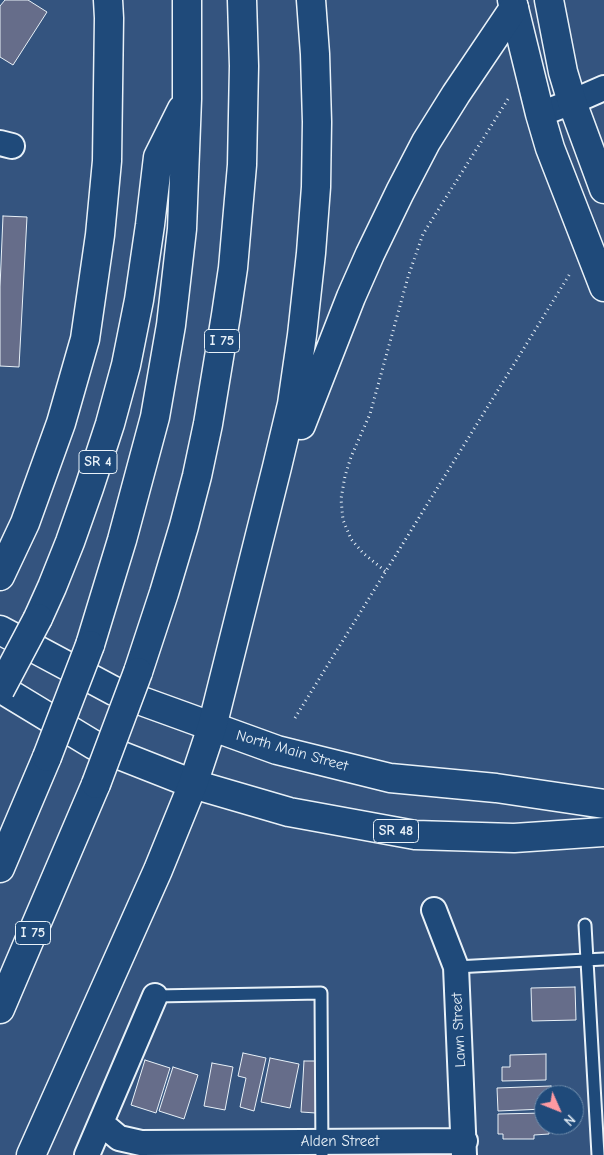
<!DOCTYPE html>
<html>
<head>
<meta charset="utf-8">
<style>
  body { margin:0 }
  #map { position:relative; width:604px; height:1155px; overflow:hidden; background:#34547f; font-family:"Comic Neue",sans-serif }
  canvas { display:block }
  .north { position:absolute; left:534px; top:1085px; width:50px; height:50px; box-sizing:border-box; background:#1f4a7a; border:1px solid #6f8dac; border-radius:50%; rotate:134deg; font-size:14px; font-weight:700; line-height:20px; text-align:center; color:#e8f1f8 }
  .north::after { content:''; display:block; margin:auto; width:18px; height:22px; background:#ff9aa2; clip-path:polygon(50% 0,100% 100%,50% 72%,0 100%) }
</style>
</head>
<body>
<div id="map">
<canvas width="604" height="1155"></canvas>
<div class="north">N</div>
</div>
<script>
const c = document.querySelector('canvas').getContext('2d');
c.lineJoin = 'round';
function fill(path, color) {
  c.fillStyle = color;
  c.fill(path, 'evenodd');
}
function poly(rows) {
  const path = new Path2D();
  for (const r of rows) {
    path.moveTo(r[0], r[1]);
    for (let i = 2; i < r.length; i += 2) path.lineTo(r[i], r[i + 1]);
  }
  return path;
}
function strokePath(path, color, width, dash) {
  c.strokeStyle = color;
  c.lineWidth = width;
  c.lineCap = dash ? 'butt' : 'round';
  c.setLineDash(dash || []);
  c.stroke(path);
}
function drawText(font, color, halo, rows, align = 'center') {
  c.font = font + ' "Comic Neue",sans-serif';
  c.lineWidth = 4;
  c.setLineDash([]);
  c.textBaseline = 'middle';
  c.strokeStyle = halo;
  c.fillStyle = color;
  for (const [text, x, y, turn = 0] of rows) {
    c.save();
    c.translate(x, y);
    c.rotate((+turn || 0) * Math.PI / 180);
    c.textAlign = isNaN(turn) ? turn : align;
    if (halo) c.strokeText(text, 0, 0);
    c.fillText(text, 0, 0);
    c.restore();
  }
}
const building = poly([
  [5,0,28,0,47,12,13,65,0,57,0,6,5,0],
  [3,216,27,217,19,367,0,366,0,287,3,216],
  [575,987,576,1020,532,1021,531,988,575,987],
  [243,1053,266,1058,254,1111,240,1107,246,1078,238,1076,243,1053],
  [546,1054,546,1080,502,1081,502,1067,510,1067,510,1055,546,1054],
  [270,1058,299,1064,290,1108,261,1102,270,1058],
  [145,1060,170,1068,156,1113,131,1105,145,1060],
  [304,1061,319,1061,316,1113,301,1112,304,1061],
  [212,1063,233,1067,225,1110,204,1106,212,1063],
  [173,1067,198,1075,184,1119,159,1111,173,1067],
  [551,1086,552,1095,544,1095,544,1109,498,1111,497,1088,551,1086],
  [544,1113,544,1125,549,1125,549,1134,534,1135,534,1139,503,1139,503,1134,498,1134,498,1114,544,1113]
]);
fill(building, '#666d8a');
strokePath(building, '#e8f1f8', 1);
const service = poly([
  [585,925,598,1155],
  [456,967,604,959],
  [155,996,321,993,322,1155]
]);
const minor = poly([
  [540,114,572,102,604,88],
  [0,143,12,146],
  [434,910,456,967,464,1155],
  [101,1123,119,1138,141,1143,465,1141],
  [87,1155,155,996]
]);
const secondary = poly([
  [512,0,540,114,550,148,604,287],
  [549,0,563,72,572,102,604,189]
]);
const primary = poly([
  [0,630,114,691,277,750,390,778,496,788,604,804],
  [0,688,94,745,193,784,289,812,415,835,514,838,604,832]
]);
const motorway = poly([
  [301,425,351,297,370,254,400,192,426,142,456,94,514,8],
  [0,576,25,523,61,423,85,339,100,235,107,161,109,18,108,0],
  [38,618,52,587,70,542,89,488,110,424,126,365,139,300,150,225,158,157,182,109],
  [90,645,122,540,155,417,171,325,182,229,187,99,187,0],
  [138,672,164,593,184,526,197,476,208,424,226,315,233,268,242,165,244,66,242,0],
  [0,868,47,757],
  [0,1009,96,784],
  [31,1155,158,870,193,784,212,727,277,467,292,404,302,335,311,253,316,187,317,122,315,54,311,0]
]);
strokePath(service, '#e8f1f8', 15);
strokePath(minor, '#e8f1f8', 28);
strokePath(secondary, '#e8f1f8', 31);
strokePath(primary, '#e8f1f8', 31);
strokePath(motorway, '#e8f1f8', 31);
strokePath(poly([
  [385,571,363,553,351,539,343,520,341,499,345,476,351,457,370,414,408,277,423,234,510,96],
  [295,718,571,272]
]), '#e8f1f8', 3, [1, 4]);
strokePath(service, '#1f4a7a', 11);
strokePath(minor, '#1f4a7a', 24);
strokePath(secondary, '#1f4a7a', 28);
strokePath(primary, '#1f4a7a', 28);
strokePath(motorway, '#1f4a7a', 28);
const motorwayBridge = poly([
  [0,690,38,618],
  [47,757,90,645],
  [96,784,138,672]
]);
strokePath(motorwayBridge, '#e8f1f8', 31, []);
strokePath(motorwayBridge, '#1f4a7a', 28);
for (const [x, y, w] of [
  [222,341,35],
  [98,462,38],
  [396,831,45],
  [33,933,35]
]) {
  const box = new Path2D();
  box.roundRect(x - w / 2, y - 11.5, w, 23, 4);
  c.fillStyle = '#1f4a7a';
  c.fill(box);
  strokePath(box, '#e8f1f8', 1);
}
drawText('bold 14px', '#e8f1f8', null, [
  ["I 75",222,341],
  ["SR 4",98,462],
  ["SR 48",396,831],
  ["I 75",33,933]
]);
drawText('15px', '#e8f1f8', '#1f4a7a', [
  ["North Main Street",292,751,16],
  ["Lawn Street",459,1030,-93],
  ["Alden Street",340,1142]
]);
</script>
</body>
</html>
